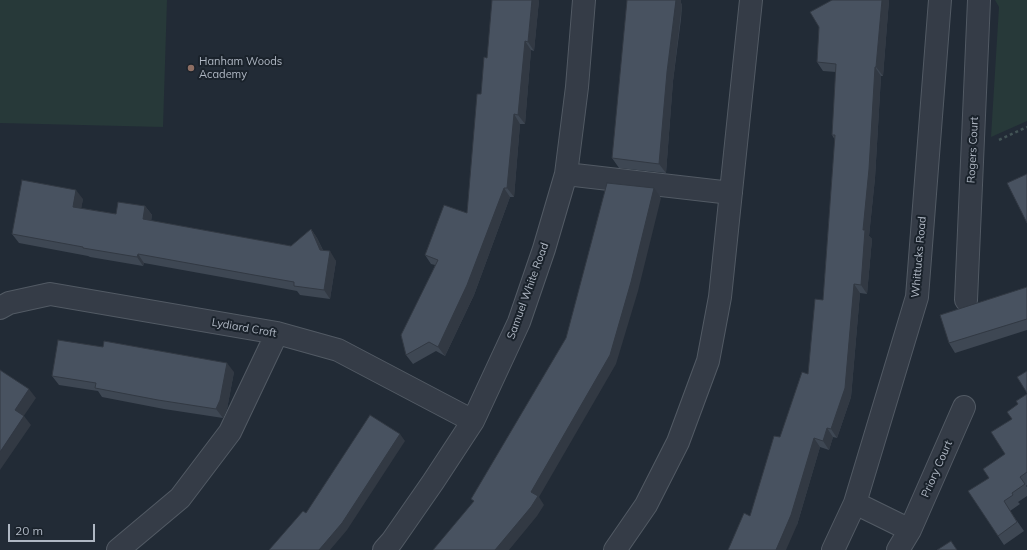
<!DOCTYPE html>
<html>
<head>
<meta charset="utf-8">
<style>
  body { margin:0 }
  #map { position:relative; width:1027px; height:550px; overflow:hidden; background:#222b36; font-family:Mulish,sans-serif }
  canvas { display:block }
  .scale { position:absolute; left:8px; top:524px; width:87px; height:18px; box-sizing:border-box; border:2px solid #afb7c3; border-top:0; padding-left:5px; font-size:12px; line-height:14px; white-space:nowrap; color:#afb7c3; -webkit-text-stroke:3px #1a222b; paint-order:stroke }
</style>
</head>
<body>
<div id="map">
<canvas width="1027" height="550"></canvas>
<div class="scale">20 m</div>
</div>
<script>
const c = document.querySelector('canvas').getContext('2d');
c.lineJoin = 'round';
function fill(path, color) {
  c.fillStyle = color;
  c.fill(path, 'evenodd');
}
function poly(rows) {
  const path = new Path2D();
  for (const r of rows) {
    path.moveTo(r[0], r[1]);
    for (let i = 2; i < r.length; i += 2) path.lineTo(r[i], r[i + 1]);
  }
  return path;
}
function strokePath(path, color, width, dash) {
  c.strokeStyle = color;
  c.lineWidth = width;
  c.lineCap = dash ? 'butt' : 'round';
  c.setLineDash(dash || []);
  c.stroke(path);
}
function drawText(font, color, halo, rows, align = 'center') {
  c.font = font + ' Mulish,sans-serif';
  c.lineWidth = 4;
  c.setLineDash([]);
  c.textBaseline = 'middle';
  c.strokeStyle = halo;
  c.fillStyle = color;
  for (const [text, x, y, turn = 0] of rows) {
    c.save();
    c.translate(x, y);
    c.rotate((+turn || 0) * Math.PI / 180);
    c.textAlign = isNaN(turn) ? turn : align;
    if (halo) c.strokeText(text, 0, 0);
    c.fillText(text, 0, 0);
    c.restore();
  }
}
fill(poly([
  [0,0,167,0,163,127,0,123],
  [995,0,1027,0,1027,121,991,137,999,7]
]), '#273939');
const minor = poly([
  [566,174,731,193],
  [966,300,979,0],
  [0,308,9,303,50,294,277,333,338,350,473,421],
  [855,503,910,530],
  [118,550,180,498,230,432,277,333],
  [384,550,392,541,433,482,473,421,519,322,544,249,566,174,577,87,584,0],
  [615,550,646,505,678,442,708,361,720,297,751,0],
  [833,550,855,503,917,297,940,0],
  [898,550,910,530,964,407]
]);
strokePath(minor, '#525a64', 24);
strokePath(poly([
  [999,140,1027,127]
]), '#435456', 2.5, [3, 3]);
strokePath(minor, '#353c47', 22);
fill(poly([
  [539,0,534,51,531,50,525,124,520,124,514,197,510,197,474,295,445,356,436,351,413,364,406,355,435,265,431,264,425,255,467,213,481,94,487,58],
  [832,0,889,0,883,76,881,76,875,178,869,236,872,239,867,294,860,293,851,397,837,438,833,437,829,450,820,447,797,525,750,516,780,437,808,374,823,300,835,140,832,135,836,72,823,71,817,62],
  [681,3,682,5,681,19,673,81,666,173,619,168,612,158],
  [83,199,81,208,116,214,145,206,152,215,151,221,291,246,311,229,317,238,323,250,336,261,330,299,300,295,297,291,260,284,144,263,143,266,90,257,88,256,19,243,12,234],
  [1027,287,1027,330,955,353,949,343],
  [234,372,227,409,223,418,164,409,102,397,98,391,59,385,52,376],
  [1027,394,1027,485,1026,486,1027,487,1027,496,1018,502,1020,504,1010,511,1024,531,1004,545,998,536,989,478,1005,454,1018,404]
]), '#3e4753');
fill(poly([
  [532,0,539,0,534,51,528,42],
  [676,0,681,0,681,3,682,5,673,81,666,173,659,164,667,72],
  [882,0,889,0,883,76,876,67],
  [525,41,531,50,525,124,518,115],
  [875,67,881,76,875,178,869,236,872,239,867,294,861,285,863,230],
  [514,114,520,124,514,197,507,188],
  [504,188,510,197,474,295,445,356,438,347],
  [654,188,661,198,638,291,616,364,539,497,544,505,537,516,509,550,495,550,531,492],
  [76,190,83,199,80,216,73,207],
  [145,206,152,215,150,228,143,219],
  [311,229,317,238,327,259,320,250],
  [330,251,336,261,330,299,324,290],
  [138,254,144,263,143,266,137,257],
  [854,284,860,293,851,397,837,438,831,429],
  [227,363,234,372,227,409,223,418,216,409],
  [29,389,36,398,21,420,15,410],
  [24,416,31,425,0,470,0,452],
  [827,428,833,437,829,450,823,441],
  [400,434,405,441,347,530,330,550,319,550],
  [814,438,820,447,797,525,786,550,776,550]
]), '#323943');
const building = poly([
  [492,0,532,0,528,42,525,41,518,115,514,114,507,188,504,188,467,285,438,347,429,342,406,355,401,335,438,260,425,255,444,205,467,213,477,94,481,94,484,57,487,58,492,0],
  [627,0,676,0,667,72,659,164,612,158,627,0],
  [832,0,882,0,876,67,875,67,869,169,863,230,865,230,861,285,854,284,845,388,831,429,827,428,823,441,814,438,791,515,776,550,728,550,744,513,750,516,774,436,780,437,802,372,808,374,815,299,823,300,835,135,832,135,836,64,817,62,819,27,810,12,832,0],
  [1027,174,1027,223,1007,183,1027,174],
  [22,180,76,190,73,207,116,214,118,202,145,206,143,219,291,246,311,229,320,250,330,251,324,290,294,286,294,282,254,275,138,254,137,257,83,248,83,247,12,234,22,180],
  [607,183,654,188,631,282,610,355,531,492,538,496,531,507,495,550,433,550,474,501,471,499,566,338,607,183],
  [1027,287,1027,319,949,343,940,315,1027,287],
  [58,340,103,347,104,341,227,363,220,400,216,409,158,400,95,388,96,383,52,376,58,340],
  [0,370,29,389,15,410,24,416,0,452,0,370],
  [1027,371,1027,393,1017,377,1027,371],
  [1027,394,1027,472,1020,477,1025,484,1012,493,1013,495,1004,501,1017,522,998,536,968,491,989,478,983,469,1005,454,991,432,1012,419,1007,412,1018,404,1016,401,1027,394],
  [370,415,400,434,342,523,319,550,269,550,303,511,306,513,370,415],
  [951,541,957,550,937,550,951,541]
]);
fill(building, '#485260');
strokePath(building, '#323943', 1);
for (const [x, y, r, color] of [
  [191,68,4,"#8d6e63"]
]) {
  const dot = new Path2D();
  dot.arc(x, y, r, 0, 2 * Math.PI);
  c.fillStyle = color;
  c.fill(dot);
  strokePath(dot, '#1a222b', 1.5);
}
drawText('11px', '#afb7c3', '#1a222b', [
  ["Hanham Woods",199,62],
  ["Academy",199,75]
], 'left');
drawText('11px', '#afb7c3', '#1a222b', [
  ["Rogers Court",973,150,-87],
  ["Whittucks Road",919,257,-85],
  ["Samuel White Road",528,291,-70],
  ["Lydiard Croft",244,328,10],
  ["Priory Court",937,469,-66]
]);
</script>
</body>
</html>
